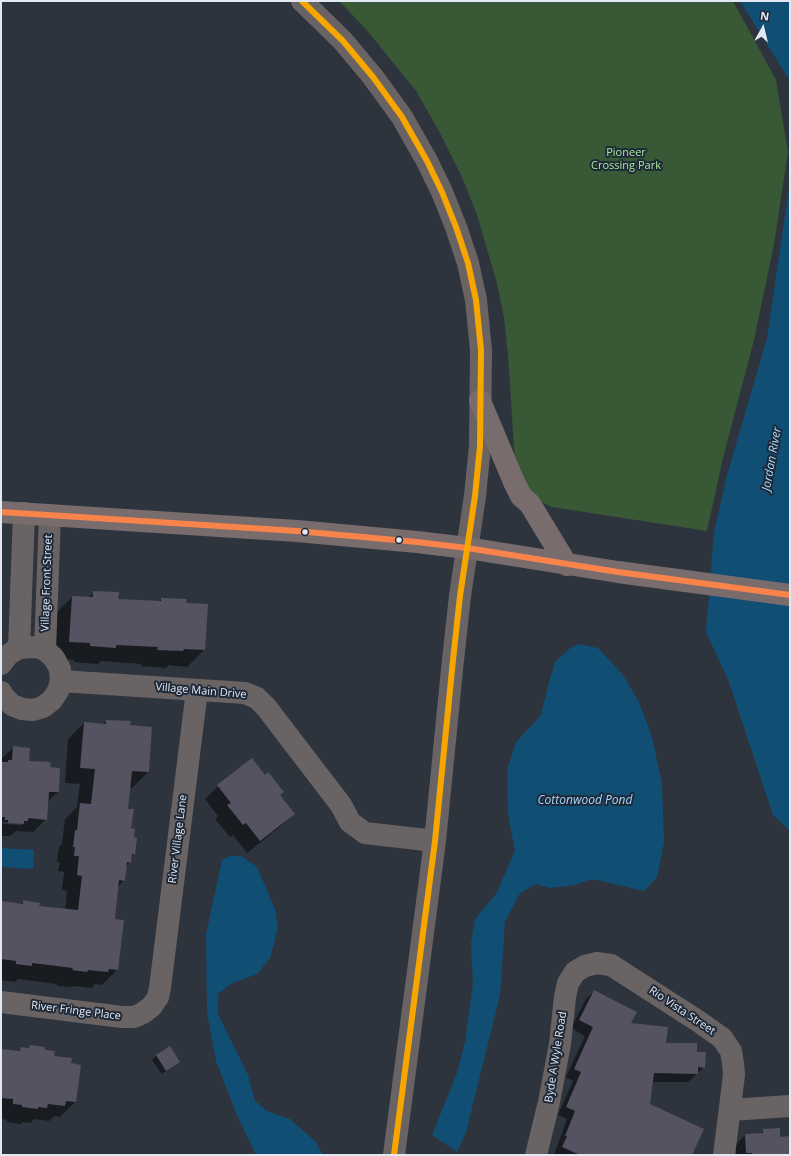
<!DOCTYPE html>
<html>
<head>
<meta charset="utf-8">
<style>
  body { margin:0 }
  #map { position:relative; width:791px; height:1156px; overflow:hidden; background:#2e343d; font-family:"Open Sans",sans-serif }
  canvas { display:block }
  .frame { position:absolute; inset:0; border:2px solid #e2e9f4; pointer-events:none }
  .north { position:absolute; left:743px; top:8px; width:40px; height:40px; -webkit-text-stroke:3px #1e2938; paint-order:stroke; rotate:8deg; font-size:11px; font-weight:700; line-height:16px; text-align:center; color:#e2e9f4 }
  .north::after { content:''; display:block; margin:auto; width:14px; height:18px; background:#e2e9f4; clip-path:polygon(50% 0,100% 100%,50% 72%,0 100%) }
</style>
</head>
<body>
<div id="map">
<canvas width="791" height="1156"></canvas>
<div class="frame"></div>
<div class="north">N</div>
</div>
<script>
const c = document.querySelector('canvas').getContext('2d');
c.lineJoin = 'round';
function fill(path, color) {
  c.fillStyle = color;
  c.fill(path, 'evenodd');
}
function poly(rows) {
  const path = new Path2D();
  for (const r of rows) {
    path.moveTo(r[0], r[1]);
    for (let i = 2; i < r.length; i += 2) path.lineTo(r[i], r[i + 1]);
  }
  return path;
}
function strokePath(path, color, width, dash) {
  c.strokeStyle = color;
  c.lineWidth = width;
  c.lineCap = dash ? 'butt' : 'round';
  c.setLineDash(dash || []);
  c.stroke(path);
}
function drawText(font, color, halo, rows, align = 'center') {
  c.font = font + ' "Open Sans",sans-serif';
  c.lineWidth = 4;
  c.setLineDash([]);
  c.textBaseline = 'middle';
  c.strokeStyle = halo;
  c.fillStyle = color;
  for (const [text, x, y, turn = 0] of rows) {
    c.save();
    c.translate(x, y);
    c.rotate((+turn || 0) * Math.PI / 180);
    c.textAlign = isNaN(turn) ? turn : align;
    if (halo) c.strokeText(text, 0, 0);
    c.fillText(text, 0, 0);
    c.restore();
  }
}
fill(poly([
  [339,1,733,1,776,80,788,152,774,244,754,340,723,458,707,531,552,507,534,499,515,462,508,355,504,318,497,283,477,215,462,177,440,133,416,91,365,28]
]), '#395835');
fill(poly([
  [740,1,790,1,790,81],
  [790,182,790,831,773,815,729,682,706,632,714,532,727,475,767,338],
  [579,644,598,648,623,675,639,702,652,737,662,784,664,842,657,877,644,891,592,879,575,885,550,888,536,884,520,893,505,922,500,995,466,1132,457,1152,432,1135,457,1073,465,1042,473,984,471,943,475,919,496,894,515,851,508,814,507,770,516,742,541,715,549,682,555,662,569,649],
  [1,848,34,850,33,869,1,867],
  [230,856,241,856,257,867,275,909,278,928,270,958,257,974,231,984,218,994,218,1014,248,1075,255,1101,269,1112,290,1119,316,1142,323,1155,256,1155,236,1113,216,1061,207,1013,206,934,222,860]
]), '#114e74');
fill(poly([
  [94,592,117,600,158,602,161,599,185,604,204,650,187,667,168,665,166,668,141,666,141,664,101,661,98,664,74,662,74,660,53,658,56,613,72,597,88,598],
  [107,721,129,726,148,772,132,788,129,787,127,809,133,838,134,854,131,858,130,862,126,867,124,880,118,887,114,920,117,970,102,985,95,984,92,988,73,986,71,987,57,986,57,984,18,979,15,982,1,980,1,904,3,902,21,904,24,902,38,907,65,910,67,891,62,890,64,872,58,871,60,863,57,862,59,847,62,844,65,819,77,807,80,784,65,783,68,739,84,723,103,724],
  [14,747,28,762,49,768,58,792,47,802,46,819,33,832,16,831,10,836,1,836,1,759],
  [3,822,23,823,21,825,2,824],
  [218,786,279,795,294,814,281,826,247,853,233,835,230,837,215,819,218,816,205,799],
  [594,991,629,1024,665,1044,696,1053,704,1067,688,1082,652,1082,649,1105,691,1155,554,1155,567,1119,558,1115,573,1081,566,1077,585,1036,571,1028,586,999],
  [30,1046,44,1051,53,1057,75,1102,60,1117,54,1116,49,1121,34,1119,31,1123,23,1122,21,1124,7,1122,7,1120,1,1119,1,1050,17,1052,21,1048,28,1049],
  [156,1056,178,1062,162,1074,152,1060],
  [764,1130,779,1138,790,1137,790,1155,736,1155,736,1145,745,1135,760,1134]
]), '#0007');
fill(poly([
  [93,591,119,592,118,599,161,601,161,598,187,599,186,603,208,604,205,650,184,649,183,651,157,650,158,647,116,645,116,648,90,646,90,643,69,642,72,596,93,597],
  [106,720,131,721,130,725,152,727,149,772,132,771,128,809,134,809,131,828,135,829,134,837,137,838,135,855,132,854,131,863,127,862,125,881,119,880,115,919,124,920,118,970,109,969,108,972,88,970,87,972,72,970,73,968,32,963,32,966,16,964,16,961,1,959,1,911,2,901,23,904,23,900,40,903,39,906,78,910,82,876,77,875,79,856,74,856,75,847,73,847,75,830,77,830,80,803,91,804,95,769,80,768,84,722,106,724],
  [13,746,30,748,29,761,51,762,50,767,60,768,59,792,49,792,47,820,28,818,28,821,24,821,24,824,8,823,8,820,5,820,5,817,1,817,1,762,8,762,8,760,12,760],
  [252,758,265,775,268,772,284,792,280,795,295,814,260,841,246,823,243,825,227,805,231,803,217,785],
  [594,990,637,1012,631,1023,668,1027,666,1043,697,1043,697,1052,706,1052,705,1068,698,1067,698,1074,654,1073,650,1104,704,1129,692,1155,580,1155,562,1147,567,1136,565,1136,575,1111,566,1107,581,1072,574,1069,593,1027,579,1020],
  [30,1045,45,1047,45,1050,55,1051,54,1056,72,1058,71,1063,81,1065,76,1102,66,1101,65,1106,48,1104,47,1108,38,1107,38,1109,22,1107,22,1105,13,1104,13,1099,1,1098,1,1049,20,1051,20,1047,29,1048],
  [170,1046,180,1062,166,1071,156,1055],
  [780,1128,780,1137,790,1136,790,1155,752,1155,752,1153,746,1153,745,1134,763,1133,763,1129]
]), '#555261');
strokePath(poly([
  [302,1,343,41,373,77,402,117,427,161,442,192,456,227,468,263,476,300,481,350,480,446,475,496,460,596,453,660,435,841,394,1155],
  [19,648,24,513],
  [45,650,50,515],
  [1,664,8,655,19,648,37,647,45,650,54,658,60,669,61,681,58,691,52,700,43,707,33,710,22,709,12,705,4,697,1,692],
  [61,681,245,693,257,698,266,707,341,805,350,822,365,833,435,841],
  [1,1002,122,1017,134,1017,143,1013,152,1006,158,997,160,988,197,690],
  [730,1110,790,1106],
  [536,1155,549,1102,560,1044,565,997,568,983,575,972,585,966,597,963,611,965,698,1021,722,1038,731,1051,733,1063,734,1075,724,1155]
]), '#6a6364', 22);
strokePath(poly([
  [480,401,514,482,521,496,530,504,567,565],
  [1,512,297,531,417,542,467,548,618,572,790,595]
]), '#786c6d', 22);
strokePath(poly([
  [1,512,297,531,417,542,467,548,618,572,790,595]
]), '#f8844c', 6);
strokePath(poly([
  [302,1,343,41,373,77,402,117,427,161,442,192,456,227,468,263,476,300,481,350,480,446,475,496,460,596,453,660,435,841,394,1155]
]), '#f7a600', 6);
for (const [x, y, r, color] of [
  [305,532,3.5,"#e2e9f4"],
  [399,540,3.5,"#e2e9f4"]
]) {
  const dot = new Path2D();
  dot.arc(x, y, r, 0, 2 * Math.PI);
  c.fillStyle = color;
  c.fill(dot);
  strokePath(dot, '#1e2938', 1.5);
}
drawText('11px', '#abe99d', '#1e2938', [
  ["Pioneer",626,153],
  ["Crossing Park",626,166]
]);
drawText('11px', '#e2e9f4', '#1e2938', [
  ["Village Front Street",47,583,-88],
  ["Village Main Drive",201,691,5],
  ["River Village Lane",178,839,-83],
  ["River Fringe Place",76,1011,7],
  ["Rio Vista Street",682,1011,34],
  ["Byde A Wyle Road",556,1057,-81]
]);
drawText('italic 12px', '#a7d8fd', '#1e2938', [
  ["Jordan River",772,459,-80],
  ["Cottonwood Pond",585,801]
]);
</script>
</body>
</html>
